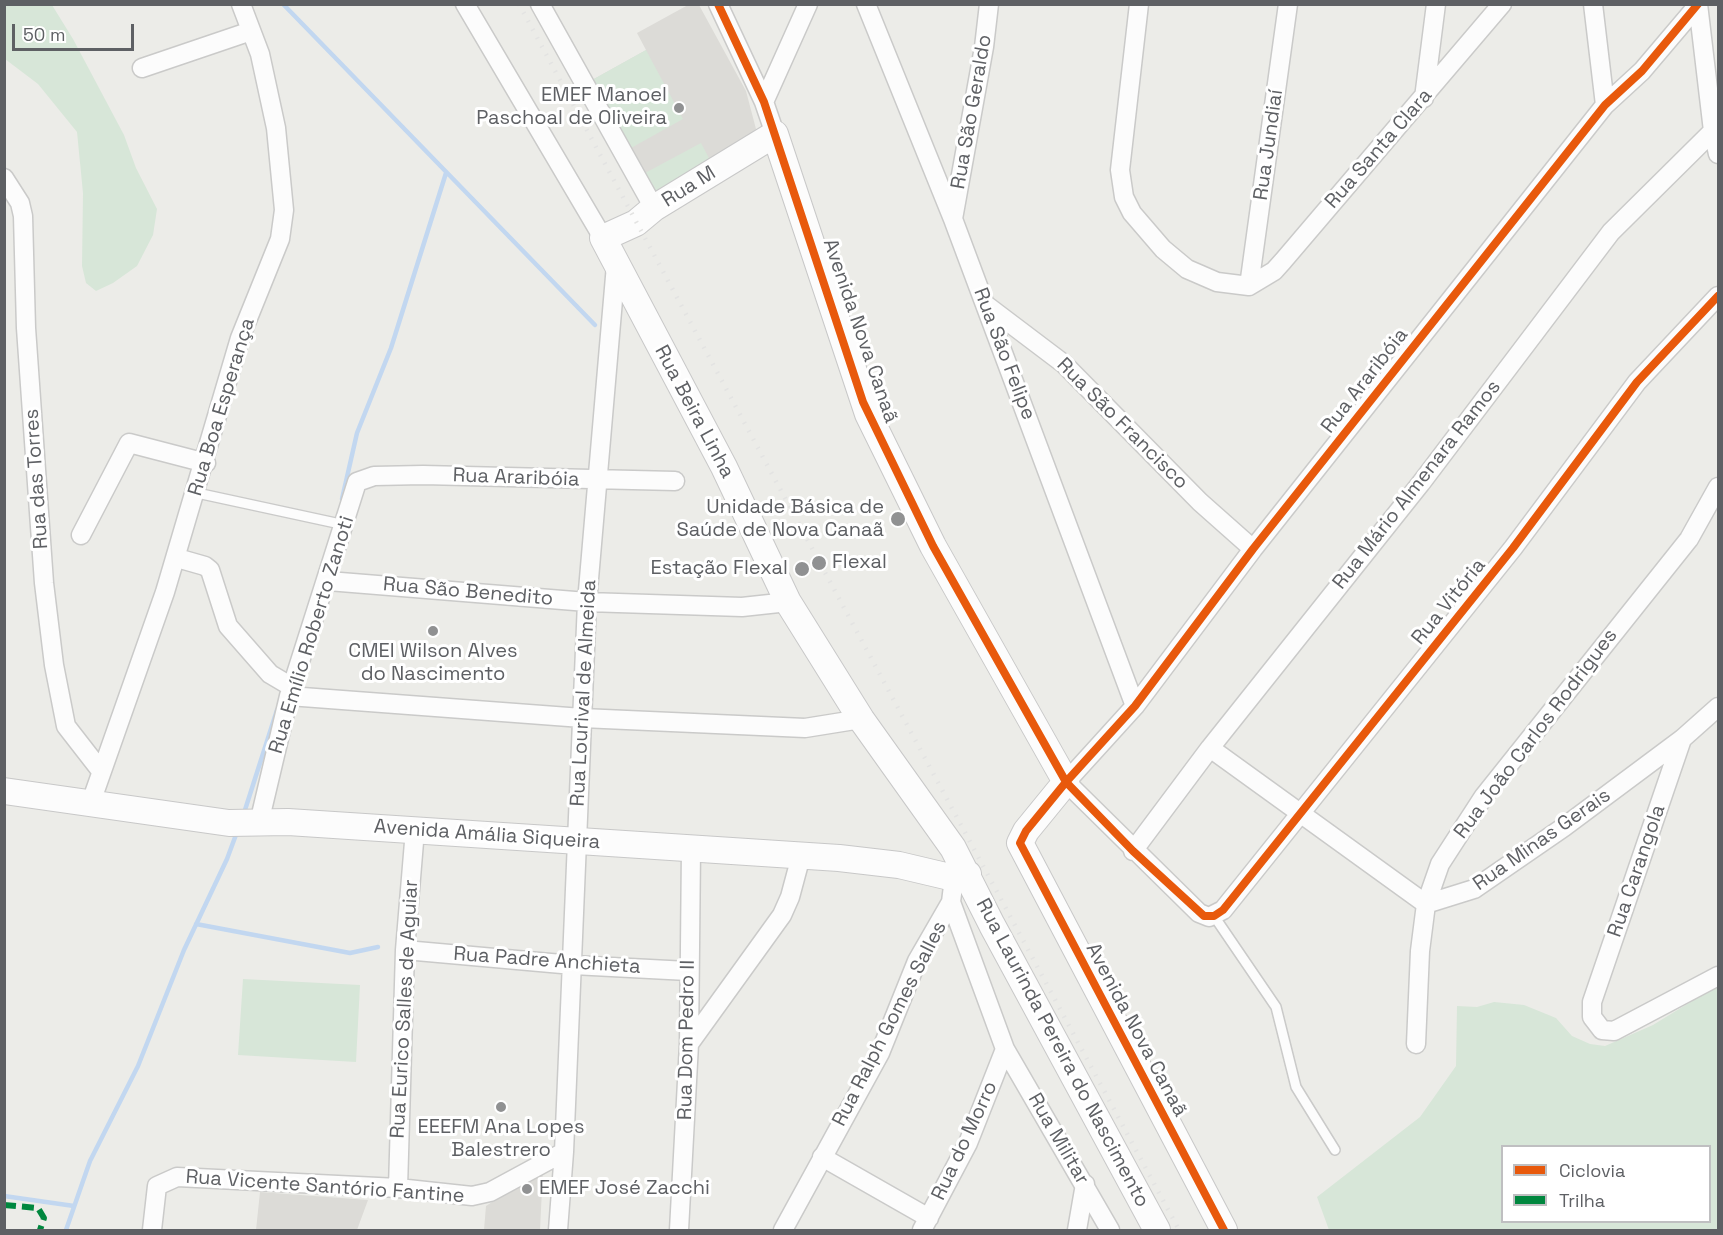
<!DOCTYPE html>
<html>
<head>
<meta charset="utf-8">
<style>
  body { margin:0 }
  #map { position:relative; width:1723px; height:1235px; overflow:hidden; background:#ecece8; font-family:"Space Grotesk",sans-serif }
  canvas { display:block }
  .frame { position:absolute; inset:0; border:6px solid #5e6064; pointer-events:none }
  .legend { position:absolute; left:1501px; top:1145px; width:210px; height:78px; box-sizing:border-box; background:#fff; border:2px solid #bfbfc1; margin:0; padding:8px 10px; list-style:none; font-size:18px; color:#5e6064 }
  .legend li { display:flex; align-items:center; gap:12px; height:30px }
  .legend b { width:30px; border:2px solid #bfbfc1 }
  .scale { position:absolute; left:12px; top:24px; width:122px; height:27px; box-sizing:border-box; border:3px solid #5e6064; border-top:0; padding-left:8px; font-size:18px; line-height:21px; white-space:nowrap; color:#5e6064; -webkit-text-stroke:4px #fff; paint-order:stroke }
</style>
</head>
<body>
<div id="map">
<canvas width="1723" height="1235"></canvas>
<div class="frame"></div>
<ul class="legend">
<li><b style="height:8px;background:#e8590c"></b>Ciclovia</li>
<li><b style="height:8px;background:#00873e"></b>Trilha</li>
</ul>
<div class="scale">50 m</div>
</div>
<script>
const c = document.querySelector('canvas').getContext('2d');
c.lineJoin = 'round';
function fill(path, color) {
  c.fillStyle = color;
  c.fill(path, 'evenodd');
}
function poly(rows) {
  const path = new Path2D();
  for (const r of rows) {
    path.moveTo(r[0], r[1]);
    for (let i = 2; i < r.length; i += 2) path.lineTo(r[i], r[i + 1]);
  }
  return path;
}
function strokePath(path, color, width, dash) {
  c.strokeStyle = color;
  c.lineWidth = width;
  c.lineCap = dash ? 'butt' : 'round';
  c.setLineDash(dash || []);
  c.stroke(path);
}
function drawText(font, color, halo, rows, align = 'center') {
  c.font = font + ' "Space Grotesk",sans-serif';
  c.lineWidth = 6;
  c.setLineDash([]);
  c.textBaseline = 'middle';
  c.strokeStyle = halo;
  c.fillStyle = color;
  for (const [text, x, y, turn = 0] of rows) {
    c.save();
    c.translate(x, y);
    c.rotate((+turn || 0) * Math.PI / 180);
    c.textAlign = isNaN(turn) ? turn : align;
    if (halo) c.strokeText(text, 0, 0);
    c.fillText(text, 0, 0);
    c.restore();
  }
}
fill(poly([
  [688,5,699,5,746,91,756,129,755,132,656,193,592,80,646,50,637,33],
  [543,1169,540,1230,484,1230,486,1206],
  [260,1192,368,1200,357,1230,256,1230]
]), '#dcdbd7');
fill(poly([
  [4,5,52,5,73,39,124,135,136,168,157,209,153,235,137,266,113,283,96,291,86,283,82,266,83,193,77,132,38,84,5,59],
  [646,50,683,119,631,148,592,80],
  [701,143,711,162,656,193,645,173],
  [243,979,360,985,356,1062,238,1055],
  [1718,985,1718,1230,1329,1230,1317,1197,1420,1117,1456,1066,1457,1006,1477,1007,1494,1002,1524,1005,1556,1018,1572,1036,1590,1044,1605,1046,1653,1025],
  [1502,1146,1710,1146,1710,1222,1502,1222]
]), '#d7e6d8');
strokePath(poly([
  [283,4,595,325],
  [342,499,357,433,391,348,446,173],
  [244,813,277,710],
  [196,924,350,953,378,947],
  [4,1196,74,1206],
  [66,1230,90,1161,138,1066,184,950,227,859,237,832]
]), '#c2d7f0', 4.5);
const lane = poly([
  [197,493,345,525],
  [1214,916,1276,1007,1296,1087,1335,1150]
]);
const street = poly([
  [465,4,603,238],
  [540,4,654,208],
  [718,4,764,102,775,134],
  [866,4,953,219,1135,706],
  [1139,4,1120,170,1124,197,1132,213,1163,249,1187,269,1217,282,1249,286],
  [1593,4,1605,105],
  [1698,4,1713,131,1718,154],
  [1698,5,1642,71,1605,105,1253,549,1135,706,1066,782,1199,913,1209,917,1223,910,1513,548,1637,382,1718,296],
  [142,68,251,31],
  [1424,98,1436,4],
  [764,102,808,4],
  [4,178,20,203,23,216,26,328,44,583,54,665,66,726,101,771],
  [953,219,984,47,989,4],
  [1249,286,1274,271,1283,261,1502,4],
  [1249,286,1288,4],
  [986,305,1064,364,1200,502,1253,549],
  [81,535,129,443,206,463],
  [177,558,205,566,210,570,228,626,270,674,292,687],
  [328,581,587,602,742,607,788,602],
  [289,696,582,718,805,728,861,719],
  [1682,739,1592,1002,1592,1017,1602,1030,1614,1031,1718,976],
  [1210,748,1426,904,1474,889,1564,827,1682,739,1718,707],
  [90,805,165,592,240,338,280,239,284,210,276,128,260,54,241,4],
  [259,823,289,696,357,482,374,476,423,475,675,481],
  [1133,851,1210,748,1421,483,1611,232,1713,131],
  [951,902,1005,1049,1110,1230],
  [405,950,573,965,688,971],
  [689,1044,782,915,790,897,801,856],
  [1416,1044,1420,951,1426,904,1440,864,1484,796,1689,539,1718,487],
  [822,1157,929,1218],
  [398,1188,405,950,415,830],
  [152,1230,157,1186,177,1177,398,1188,472,1196,490,1192,564,1152],
  [558,1230,564,1152,587,602,616,265],
  [679,1230,689,1044,691,849],
  [783,1230,880,1053,917,961,951,902,954,878],
  [922,1230,968,1143,1005,1049],
  [1077,1230,1085,1184]
]);
const secondary = poly([
  [4,791,229,823,288,822,839,858,899,865,954,878,968,874],
  [1157,1230,992,925,953,848,861,719,788,602,724,467,603,238,636,223,654,208,775,134,868,414,933,546,1066,782,1026,831,1020,843,1224,1230]
]);
strokePath(lane, '#cacac9', 12);
strokePath(street, '#cacac9', 21);
strokePath(secondary, '#c8c8c8', 28);
strokePath(lane, '#fcfcfc', 9);
strokePath(street, '#fcfcfc', 18);
strokePath(secondary, '#fcfcfc', 26);
strokePath(poly([
  [519,4,1179,1230]
]), '#e3e3e2', 4.5, [1.5, 8]);
strokePath(poly([
  [4,1205,38,1208,44,1218,40,1230]
]), '#00873e', 6, [12, 6]);
strokePath(poly([
  [718,4,764,102,863,402,933,546,1066,782,1133,851,1204,916,1214,916,1223,910,1513,548,1637,382,1718,296],
  [1224,1230,1020,843,1026,831,1066,782,1135,706,1253,549,1605,105,1642,71,1698,4]
]), '#e8590c', 8);
for (const [x, y, r, color] of [
  [679,108,6,"#909192"],
  [898,519,8,"#909192"],
  [819,563,8,"#909192"],
  [802,569,8,"#909192"],
  [433,631,6,"#909192"],
  [501,1107,6,"#909192"],
  [527,1189,6,"#909192"]
]) {
  const dot = new Path2D();
  dot.arc(x, y, r, 0, 2 * Math.PI);
  c.fillStyle = color;
  c.fill(dot);
  strokePath(dot, '#fff', 2);
}
drawText('20px', '#5e6064', '#fff', [
  ["EMEF Manoel",667,96],
  ["Paschoal de Oliveira",667,119],
  ["Unidade Básica de",884,508],
  ["Saúde de Nova Canaã",884,531],
  ["Flexal",832,563,"left"],
  ["Estação Flexal",788,569],
  ["CMEI Wilson Alves",433,652,"center"],
  ["do Nascimento",433,675,"center"],
  ["EEEFM Ana Lopes",501,1128,"center"],
  ["Balestrero",501,1151,"center"],
  ["EMEF José Zacchi",539,1189,"left"]
], 'right');
drawText('20px', '#5e6064', '#fff', [
  ["Rua São Geraldo",972,112,-80],
  ["Rua Jundiaí",1269,145,-82],
  ["Rua Santa Clara",1379,149,-49],
  ["Rua M",689,187,-32],
  ["Avenida Nova Canaã",860,331,71],
  ["Rua São Felipe",1004,354,69],
  ["Rua Araribóia",1365,381,-52],
  ["Rua Boa Esperança",222,407,-73],
  ["Rua Beira Linha",694,412,62],
  ["Rua São Francisco",1122,424,45],
  ["Rua Araribóia",516,478,2],
  ["Rua das Torres",37,479,-94],
  ["Rua Mário Almenara Ramos",1417,485,-52],
  ["Rua São Benedito",468,592,5],
  ["Rua Vitória",1449,602,-51],
  ["Rua Emílio Roberto Zanoti",312,635,-73],
  ["Rua Lourival de Almeida",584,693,-87],
  ["Rua João Carlos Rodrigues",1536,734,-53],
  ["Avenida Amália Siqueira",487,835,4],
  ["Rua Minas Gerais",1542,840,-35],
  ["Rua Carangola",1637,871,-71],
  ["Rua Padre Anchieta",547,961,4],
  ["Rua Eurico Salles de Aguiar",405,1009,-87],
  ["Rua Ralph Gomes Salles",890,1024,-63],
  ["Avenida Nova Canaã",1136,1030,62],
  ["Rua Dom Pedro II",687,1040,-89],
  ["Rua Laurinda Pereira do Nascimento",1062,1053,62],
  ["Rua Militar",1058,1139,60],
  ["Rua do Morro",965,1141,-65],
  ["Rua Vicente Santório Fantine",325,1187,4]
]);
</script>
</body>
</html>
